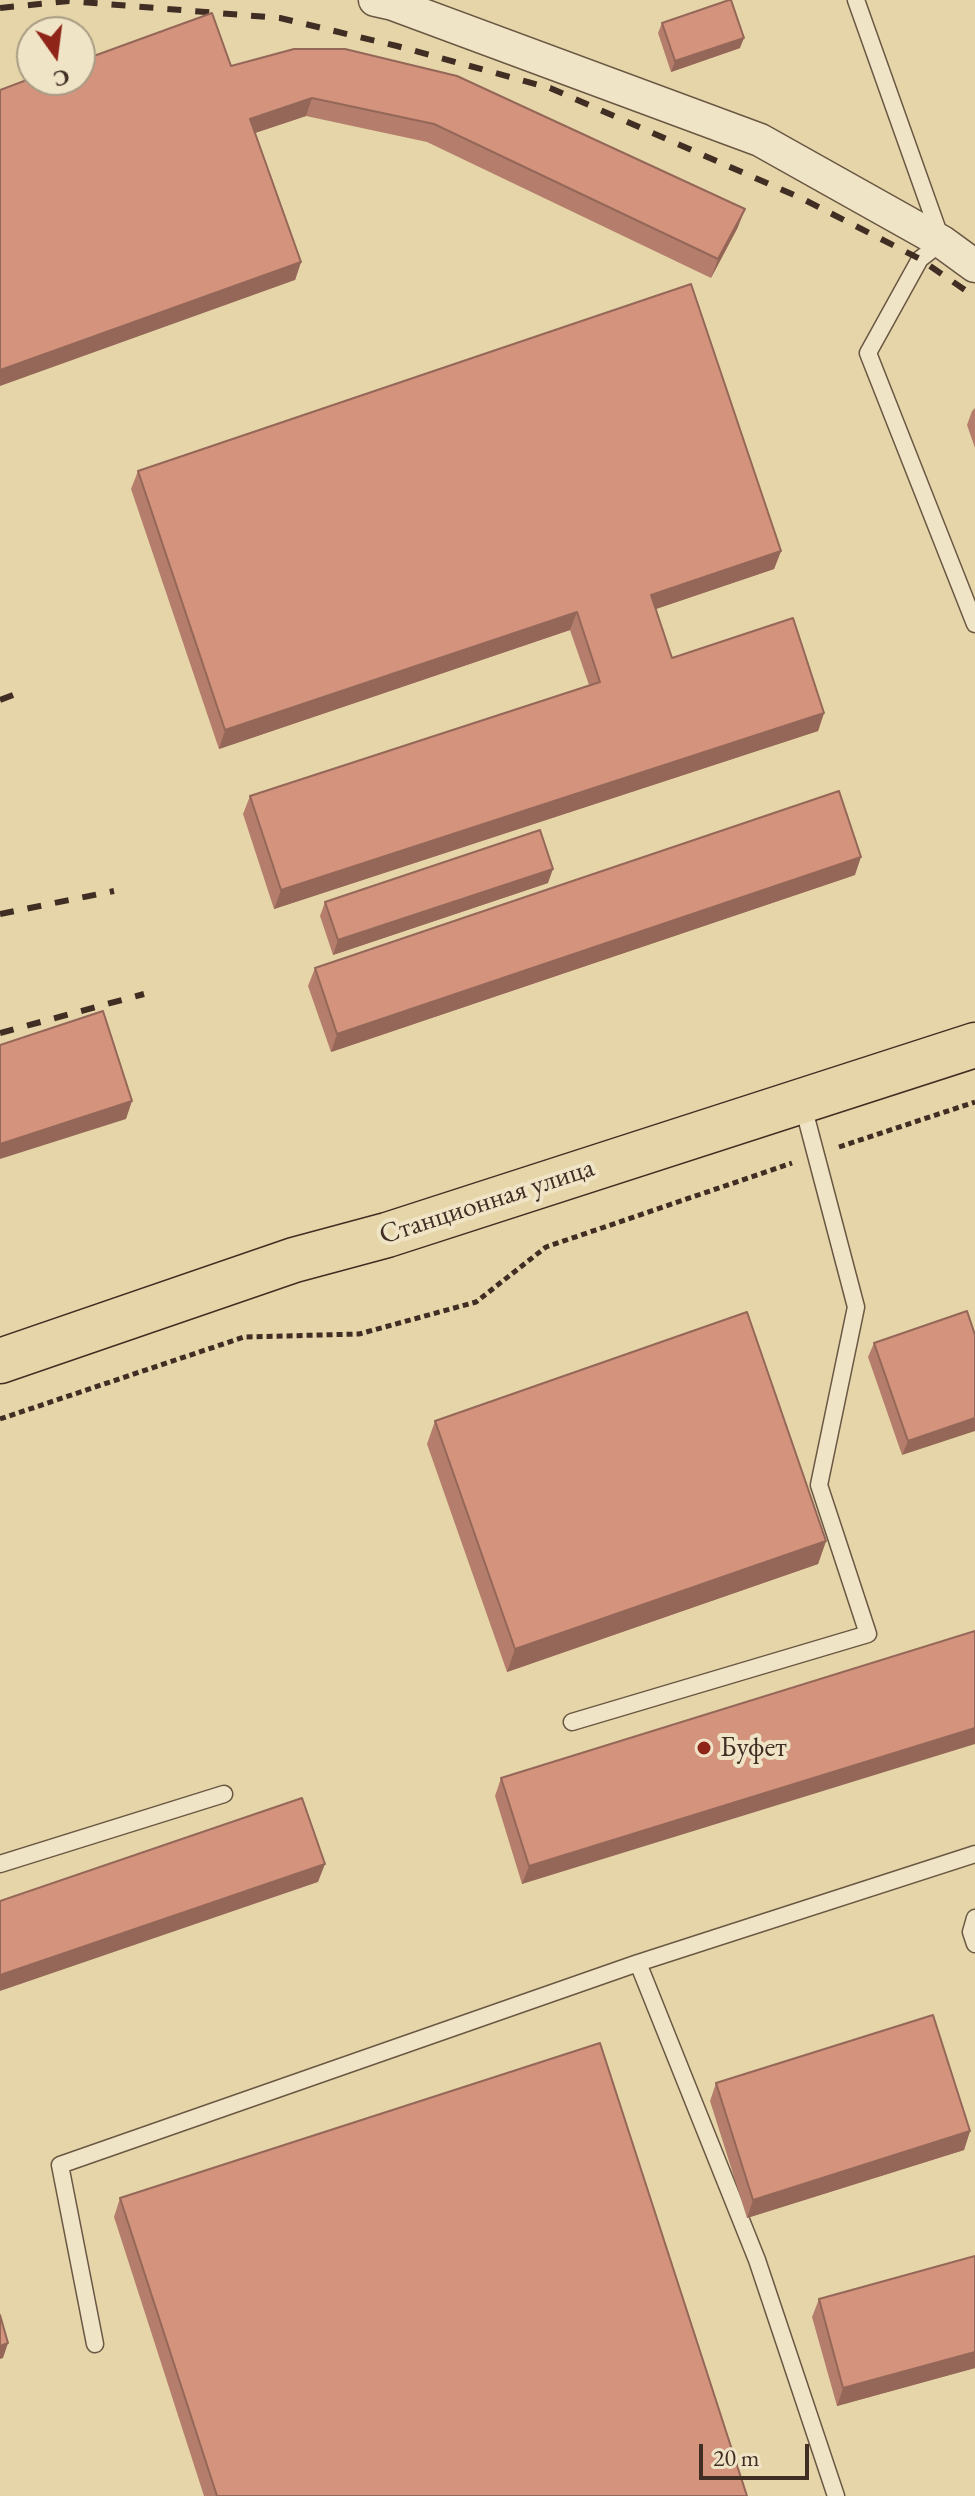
<!DOCTYPE html>
<html>
<head>
<meta charset="utf-8">
<style>
  body { margin:0 }
  #map { position:relative; width:975px; height:2496px; overflow:hidden; background:#e6d5a8; font-family:"EB Garamond",serif }
  canvas { display:block }
  .north { position:absolute; left:16px; top:16px; width:80px; height:80px; box-sizing:border-box; background:#efe4c6; border:2px solid #a99b85; border-radius:50%; rotate:166deg; font-size:22px; font-weight:700; line-height:32px; text-align:center; color:#402d23 }
  .north::after { content:''; display:block; margin:auto; width:28px; height:36px; background:#8f2418; clip-path:polygon(50% 0,100% 100%,50% 72%,0 100%) }
  .scale { position:absolute; left:699px; top:2444px; width:110px; height:36px; box-sizing:border-box; border:4px solid #402d23; border-top:0; padding-left:10px; font-size:24px; line-height:28px; white-space:nowrap; color:#402d23; -webkit-text-stroke:6px #efe4c6; paint-order:stroke }
</style>
</head>
<body>
<div id="map">
<canvas width="975" height="2496"></canvas>
<div class="north">С</div>
<div class="scale">20 m</div>
</div>
<script>
const c = document.querySelector('canvas').getContext('2d');
c.lineJoin = 'round';
function poly(rows) {
  const path = new Path2D();
  for (const r of rows) {
    path.moveTo(r[0], r[1]);
    for (let i = 2; i < r.length; i += 2) path.lineTo(r[i], r[i + 1]);
  }
  return path;
}
function strokePath(path, color, width, dash) {
  c.strokeStyle = color;
  c.lineWidth = width;
  c.lineCap = dash ? 'butt' : 'round';
  c.setLineDash(dash || []);
  c.stroke(path);
}
function fill(path, color) {
  c.fillStyle = color;
  c.fill(path, 'evenodd');
}
function drawText(font, color, halo, rows, align = 'center') {
  c.font = font + ' "EB Garamond",serif';
  c.lineWidth = 8;
  c.setLineDash([]);
  c.textBaseline = 'middle';
  c.strokeStyle = halo;
  c.fillStyle = color;
  for (const [text, x, y, turn = 0] of rows) {
    c.save();
    c.translate(x, y);
    c.rotate((+turn || 0) * Math.PI / 180);
    c.textAlign = isNaN(turn) ? turn : align;
    if (halo) c.strokeText(text, 0, 0);
    c.fillText(text, 0, 0);
    c.restore();
  }
}
const lane = poly([
  [856,0,942,242,920,259,868,353,975,624],
  [572,1722,868,1634,819,1485,856,1307,802,1102],
  [0,1864,224,1794],
  [975,1918,971,1932,975,1944],
  [638,1963,757,2260,836,2496],
  [95,2344,60,2165,638,1963,975,1854]
]);
const street = poly([
  [375,0,393,4,760,140,942,242,975,266]
]);
const primary = poly([
  [0,1361,294,1260,387,1235,975,1045]
]);
strokePath(lane, '#6a5744', 19);
strokePath(street, '#6a5744', 35);
strokePath(primary, '#402d23', 47);
strokePath(poly([
  [839,1147,975,1102],
  [0,1419,244,1337,359,1334,476,1302,546,1247,792,1163]
]), '#402d23', 5, [6, 4]);
strokePath(lane, '#efe4c6', 16);
strokePath(street, '#efe4c6', 32);
strokePath(primary, '#e6d5a8', 44);
strokePath(poly([
  [0,8,69,1,280,18,397,46,550,88,801,198,920,259,975,297],
  [0,700,18,693],
  [0,914,114,891],
  [0,1033,144,994]
]), '#402d23', 6, [14, 14]);
fill(poly([
  [662,23,740,48,671,72,658,33],
  [294,49,738,227,711,278,427,142,306,116,255,133,301,262,295,280,231,66],
  [975,408,975,448,967,425,972,411],
  [138,471,781,551,774,569,656,609,672,658,824,713,818,731,274,909,243,814,250,796,589,685,570,630,219,749,131,489],
  [855,875,331,1052,308,986,315,968],
  [548,883,333,955,320,916,325,902],
  [975,1335,902,1455,868,1357,874,1343],
  [435,1421,826,1541,818,1564,507,1672,427,1444],
  [975,1631,522,1884,495,1796,501,1778],
  [716,2083,970,2131,964,2150,747,2218,710,2101],
  [120,2198,747,2496,204,2496,114,2217],
  [975,2256,975,2368,837,2406,812,2317,819,2299]
]), '#b57e6c');
fill(poly([
  [744,38,740,48,671,72,675,61],
  [312,98,306,116,243,137,250,119],
  [745,209,738,227,711,278,718,259],
  [301,262,295,280,0,386,0,370],
  [781,551,774,569,644,613,651,595],
  [577,612,570,630,219,749,225,730],
  [824,713,818,731,274,909,281,890],
  [861,857,855,875,331,1052,337,1034],
  [553,869,548,883,333,955,338,940],
  [132,1101,126,1119,0,1159,0,1144],
  [975,1418,975,1431,902,1455,908,1441],
  [826,1541,818,1564,507,1672,515,1649],
  [975,1728,975,1744,522,1884,529,1866],
  [325,1864,318,1882,0,1991,0,1975],
  [970,2131,964,2150,747,2218,753,2200],
  [8,2343,3,2358,0,2359,0,2346],
  [975,2352,975,2368,837,2406,843,2388]
]), '#946758');
const building = poly([
  [729,0,731,0,744,38,675,61,662,23,729,0],
  [212,13,231,66,294,49,345,49,457,76,745,209,718,259,434,124,312,98,250,119,301,262,0,370,0,90,32,78,32,80,80,80,80,61,212,13],
  [691,284,781,551,651,595,672,658,793,618,824,713,281,890,250,796,600,682,577,612,225,730,138,471,691,284],
  [839,791,861,857,337,1034,315,968,839,791],
  [540,830,553,869,338,940,325,902,540,830],
  [103,1011,132,1101,0,1144,0,1045,103,1011],
  [967,1311,975,1335,975,1418,908,1441,874,1343,967,1311],
  [747,1312,826,1541,515,1649,435,1421,747,1312],
  [975,1631,975,1728,529,1866,501,1778,975,1631],
  [302,1798,325,1864,0,1975,0,1901,302,1798],
  [933,2015,970,2131,753,2200,716,2083,933,2015],
  [600,2043,747,2496,217,2496,120,2198,600,2043],
  [975,2256,975,2352,843,2388,819,2299,975,2256],
  [0,2315,8,2343,0,2346,0,2315]
]);
fill(building, '#d3937d');
strokePath(building, '#946758', 2);
for (const [x, y, r, color] of [
  [704,1748,8,"#8f2418"]
]) {
  const dot = new Path2D();
  dot.arc(x, y, r, 0, 2 * Math.PI);
  c.fillStyle = color;
  c.fill(dot);
  strokePath(dot, '#efe4c6', 3);
}
drawText('28px', '#402d23', '#efe4c6', [
  ["Станционная улица",487,1202,-18]
]);
drawText('28px', '#402d23', '#efe4c6', [
  ["Буфет",720,1748]
], 'left');
</script>
</body>
</html>
